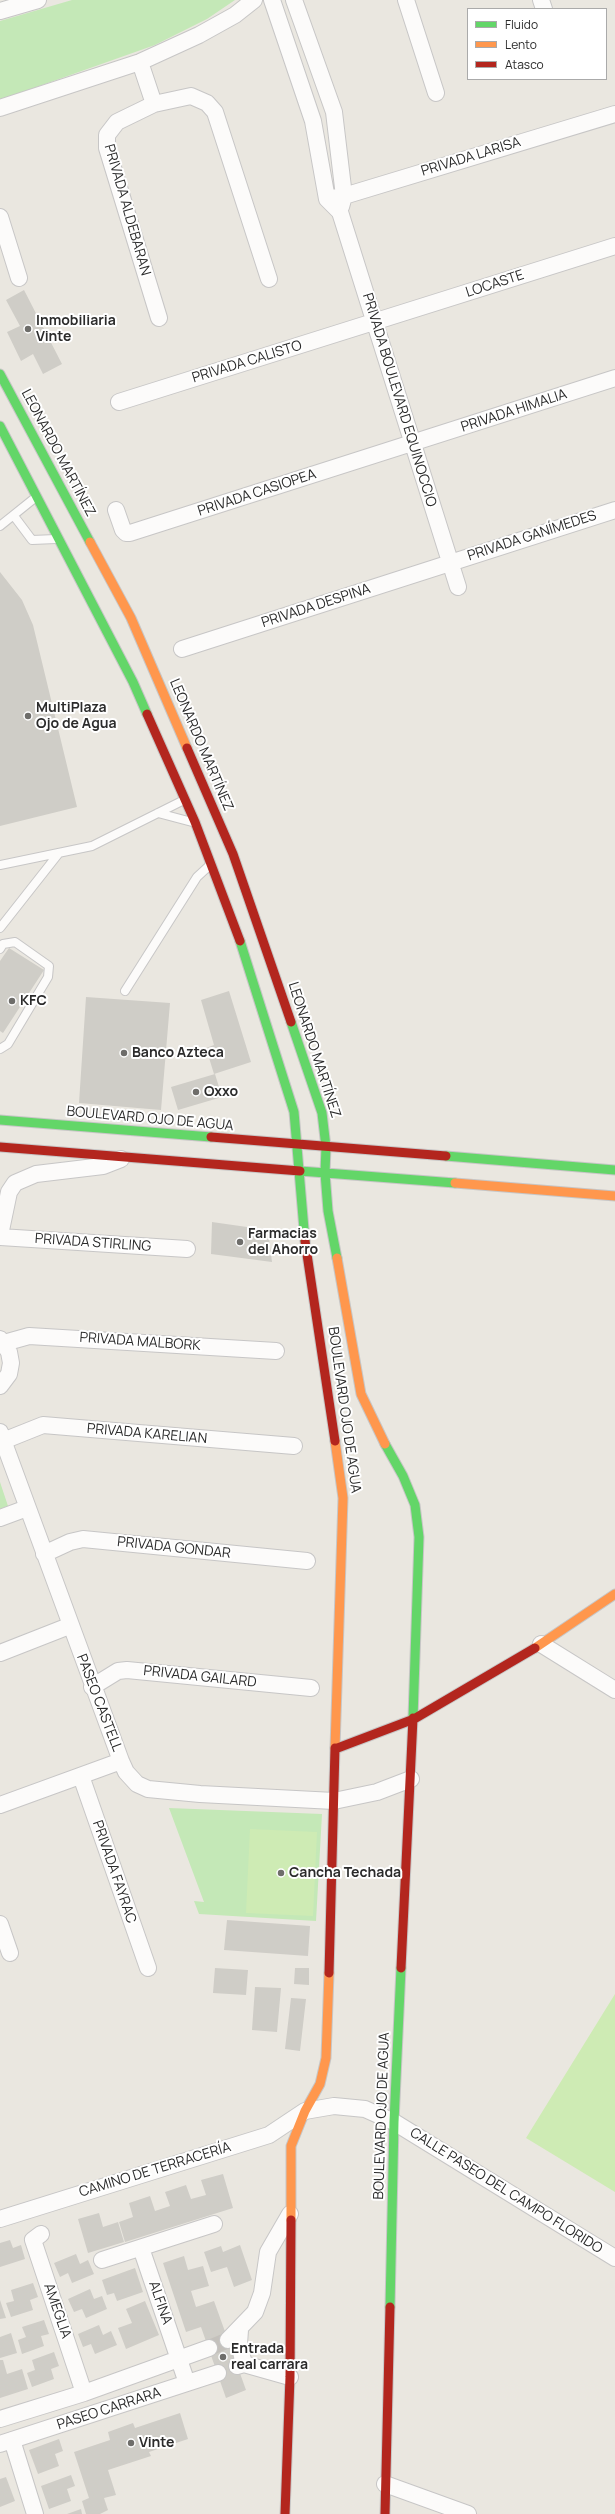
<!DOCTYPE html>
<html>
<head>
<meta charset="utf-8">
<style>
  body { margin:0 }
  #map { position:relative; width:615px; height:2514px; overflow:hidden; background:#eae7e0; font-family:Manrope,sans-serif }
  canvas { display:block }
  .legend { position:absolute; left:467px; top:8px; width:140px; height:72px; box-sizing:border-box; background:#fff; border:1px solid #aaa; margin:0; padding:5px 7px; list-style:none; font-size:12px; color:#2b2b2b }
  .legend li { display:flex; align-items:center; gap:8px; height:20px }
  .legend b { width:20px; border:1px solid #aaa }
</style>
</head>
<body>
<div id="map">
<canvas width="615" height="2514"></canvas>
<ul class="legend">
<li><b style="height:5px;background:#63d668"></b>Fluido</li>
<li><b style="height:5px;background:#ff974d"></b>Lento</li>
<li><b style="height:5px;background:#b3261e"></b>Atasco</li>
</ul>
</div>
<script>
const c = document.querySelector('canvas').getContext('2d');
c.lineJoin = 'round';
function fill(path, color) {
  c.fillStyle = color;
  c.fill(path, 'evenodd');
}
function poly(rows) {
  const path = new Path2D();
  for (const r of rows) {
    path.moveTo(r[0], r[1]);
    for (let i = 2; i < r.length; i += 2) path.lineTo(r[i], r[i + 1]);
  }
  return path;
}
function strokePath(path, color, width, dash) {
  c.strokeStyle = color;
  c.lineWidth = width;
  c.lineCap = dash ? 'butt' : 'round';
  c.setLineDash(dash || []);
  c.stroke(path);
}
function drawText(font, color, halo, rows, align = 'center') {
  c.font = font + ' Manrope,sans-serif';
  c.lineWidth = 4;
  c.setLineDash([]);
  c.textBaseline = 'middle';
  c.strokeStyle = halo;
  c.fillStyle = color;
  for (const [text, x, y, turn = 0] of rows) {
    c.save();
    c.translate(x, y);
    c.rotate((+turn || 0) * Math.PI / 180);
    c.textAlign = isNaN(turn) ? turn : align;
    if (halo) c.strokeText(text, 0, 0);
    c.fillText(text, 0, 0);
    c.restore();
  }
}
fill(poly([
  [72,0,235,0,207,19,155,45,0,100,0,21],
  [0,1482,8,1506,0,1509],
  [169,1808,322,1814,316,1921,199,1914,194,1901,204,1902]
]), '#c4e8b7');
fill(poly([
  [250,1829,317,1832,313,1916,246,1913],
  [615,1994,615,2192,526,2138]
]), '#ceebb4');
fill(poly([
  [24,290,62,364,43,374,33,354,21,361,7,332,20,326,6,300],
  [0,572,22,600,33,625,77,807,0,826],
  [9,948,44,970,3,1033,0,1031,0,961],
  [229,991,251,1062,214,1074,206,1048,214,1045,201,1000],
  [86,997,170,1003,161,1110,79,1103],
  [215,1074,222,1097,178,1110,171,1087],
  [212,1222,268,1230,272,1262,211,1254],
  [227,1920,310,1926,308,1956,224,1950],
  [215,1968,248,1970,246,1995,213,1993],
  [295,1968,309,1968,309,1985,294,1984],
  [255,1987,281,1988,277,2032,252,2030],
  [291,1998,306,1999,300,2051,285,2049],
  [223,2174,233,2208,125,2242,119,2222,133,2217,129,2203,150,2196,155,2211,170,2206,165,2192,186,2185,191,2199,206,2195,201,2180],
  [99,2213,103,2227,118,2222,124,2242,88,2253,78,2219],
  [10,2240,13,2248,21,2245,25,2259,0,2267,0,2243],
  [240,2245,252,2280,234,2287,227,2267,211,2272,204,2252,221,2246,223,2252],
  [76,2254,80,2264,88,2260,94,2274,72,2283,68,2273,60,2277,54,2263],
  [184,2256,188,2270,203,2266,209,2286,191,2291,196,2307,214,2301,246,2390,226,2398,201,2327,186,2332,163,2263],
  [135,2268,143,2292,117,2301,114,2293,107,2295,102,2280],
  [33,2283,38,2297,30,2300,33,2310,11,2317,6,2303,14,2301,11,2290],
  [90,2289,94,2299,102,2296,107,2309,86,2318,82,2309,74,2312,68,2299],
  [0,2300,6,2318,0,2319],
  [145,2301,159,2335,126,2349,118,2328,132,2323,126,2309],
  [44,2320,49,2334,41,2336,44,2346,22,2354,18,2340,26,2337,22,2327],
  [99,2325,103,2335,111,2331,117,2345,95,2354,91,2344,83,2347,78,2334],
  [11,2333,17,2353,0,2358,0,2337],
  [54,2352,59,2366,51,2369,54,2379,32,2387,27,2373,35,2370,32,2360],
  [0,2360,3,2360,7,2374,22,2369,28,2389,0,2398],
  [180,2413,188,2439,149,2452,151,2456,108,2470,116,2495,104,2498,108,2510,100,2514,86,2514,82,2501,89,2498,74,2452,110,2440,108,2432,133,2423,135,2428],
  [59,2439,63,2451,55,2454,59,2466,38,2474,29,2450],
  [71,2475,75,2486,67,2489,71,2501,49,2509,41,2486],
  [6,2477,15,2501,0,2507,0,2479],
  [81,2509,82,2514,67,2514]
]), '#cfcdc7');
strokePath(poly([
  [209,2348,228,2340]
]), '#c4c1bc', 16, [16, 8]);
const lane = poly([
  [14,516,32,540,56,539],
  [0,526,36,497],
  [158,813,192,822],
  [0,865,92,846,184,800],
  [0,928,59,853],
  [0,949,3,944,15,942,49,966,48,977,8,1044,0,1049],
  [125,991,197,877,210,865]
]);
const street = poly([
  [272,0,313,121,327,199,340,212,458,587],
  [294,0,334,112,344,196,341,207],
  [406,0,436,93],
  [541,0,544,9],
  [0,11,38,0],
  [140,62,154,104],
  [0,108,140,62,199,35,235,15,254,0],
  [327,199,344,196,615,114],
  [0,217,19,278],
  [159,318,107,148,107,135,117,122,154,104,191,96,207,103,215,112,269,279],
  [119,402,615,246],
  [116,510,123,530,126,533,130,533,615,378],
  [182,649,615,510],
  [0,1235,9,1192,15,1183,36,1174,103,1166,121,1159],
  [0,1237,187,1249],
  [0,1339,9,1352,11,1363,9,1374,0,1386],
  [4,1343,29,1336,276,1351],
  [0,1432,121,1761,126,1772,137,1784,148,1789,200,1794,334,1801,377,1792,411,1779],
  [3,1441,43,1425,294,1446],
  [0,1518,27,1508],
  [44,1554,70,1542,83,1539,307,1561],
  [541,1644,615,1690],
  [0,1653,69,1626],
  [92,1687,118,1671,127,1670,311,1688],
  [81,1776,148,1968],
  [0,1805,121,1761],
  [0,1924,10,1953],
  [0,2219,269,2135,305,2111,334,2106,365,2109,394,2122,615,2258],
  [41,2234,33,2240,84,2393],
  [141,2248,187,2383],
  [102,2260,214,2224],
  [240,2330,239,2344,244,2364],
  [228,2340,255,2312,262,2293,268,2252,290,2214],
  [237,2366,244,2364,290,2377],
  [0,2419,84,2393,209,2348],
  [12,2440,35,2514],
  [0,2444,218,2373],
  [385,2484,468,2514]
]);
const fast = poly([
  [0,374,90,542],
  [0,426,133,682,147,714],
  [240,941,294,1112,305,1241],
  [291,1022,322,1113,326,1147,325,1173,328,1211,337,1258],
  [0,1120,211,1137],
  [446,1156,615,1170],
  [300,1171,455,1183],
  [385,1444,403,1476,415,1505,419,1537,413,1718],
  [390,2307,394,2122,401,1968]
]);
const slow = poly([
  [90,542,131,618,187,748],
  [455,1183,615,1196],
  [337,1258,361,1394,385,1444],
  [335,1441,343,1498,335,1748],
  [535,1648,615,1594],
  [291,2220,291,2146,305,2111,320,2084,326,2058,329,1973]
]);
const jam = poly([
  [147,714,195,822,240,941],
  [187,748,233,854,291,1022],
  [211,1137,446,1156],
  [0,1147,300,1171],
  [305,1241,335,1441],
  [335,1749,414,1719,535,1648],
  [401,1968,413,1718],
  [329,1973,335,1748],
  [285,2514,290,2377,291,2220],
  [385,2514,390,2307]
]);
strokePath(lane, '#c7c6c6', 10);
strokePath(street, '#c7c6c6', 18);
strokePath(fast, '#c7c6c6', 11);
strokePath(slow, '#c7c6c6', 11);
strokePath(jam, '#c7c6c6', 11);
strokePath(lane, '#fcfbfa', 8);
strokePath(street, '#fcfbfa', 16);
strokePath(fast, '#63d668', 9);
strokePath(slow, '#ff974d', 9);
strokePath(jam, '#b3261e', 9);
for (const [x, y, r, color] of [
  [28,329,4,"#6e6d6a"],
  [28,716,4,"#6e6d6a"],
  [12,1001,4,"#6e6d6a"],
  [124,1053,4,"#6e6d6a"],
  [196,1092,4,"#6e6d6a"],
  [240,1242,4,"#6e6d6a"],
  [281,1873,4,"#6e6d6a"],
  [223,2357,4,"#6e6d6a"],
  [131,2443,4,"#6e6d6a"]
]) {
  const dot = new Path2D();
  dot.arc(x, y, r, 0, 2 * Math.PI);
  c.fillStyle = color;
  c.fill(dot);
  strokePath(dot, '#fff', 1.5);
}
drawText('14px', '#2b2b2b', '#fff', [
  ["PRIVADA LARISA",471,157,-17],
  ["PRIVADA ALDEBARAN",127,210,74],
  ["LOCASTE",495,284,-18],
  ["PRIVADA CALISTO",247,362,-17],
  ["PRIVADA BOULEVARD EQUINOCCIO",399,400,73],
  ["PRIVADA HIMALIA",514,411,-18],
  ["LEONARDO MARTÍNEZ",58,453,62],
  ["PRIVADA CASIOPEA",257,493,-18],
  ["PRIVADA GANÍMEDES",532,536,-18],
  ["PRIVADA DESPINA",316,606,-18],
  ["LEONARDO MARTÍNEZ",201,745,67],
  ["LEONARDO MARTÍNEZ",314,1050,72],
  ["BOULEVARD OJO DE AGUA",150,1119,5],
  ["PRIVADA STIRLING",93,1243,4],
  ["PRIVADA MALBORK",140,1342,4],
  ["BOULEVARD OJO DE AGUA",344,1410,82],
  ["PRIVADA KARELIAN",147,1434,5],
  ["PRIVADA GONDAR",174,1548,6],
  ["PRIVADA GAILARD",200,1677,6],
  ["PASEO CASTELL",99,1703,69],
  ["PRIVADA FAYRAC",114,1872,71],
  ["BOULEVARD OJO DE AGUA",382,2116,-88],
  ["CAMINO DE TERRACERÍA",155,2170,-17],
  ["CALLE PASEO DEL CAMPO FLORIDO",506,2191,32],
  ["ALFINA",160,2303,71],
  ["AMEGLIA",57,2311,71],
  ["PASEO CARRARA",109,2409,-18]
]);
drawText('bold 14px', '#2b2b2b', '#fff', [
  ["Inmobiliaria",36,321],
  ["Vinte",36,337],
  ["MultiPlaza",36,708],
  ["Ojo de Agua",36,724],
  ["KFC",20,1001],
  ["Banco Azteca",132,1053],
  ["Oxxo",204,1092],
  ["Farmacias",248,1234],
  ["del Ahorro",248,1250],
  ["Cancha Techada",289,1873],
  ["Entrada",231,2349],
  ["real carrara",231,2365],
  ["Vinte",139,2443]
], 'left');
</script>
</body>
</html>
